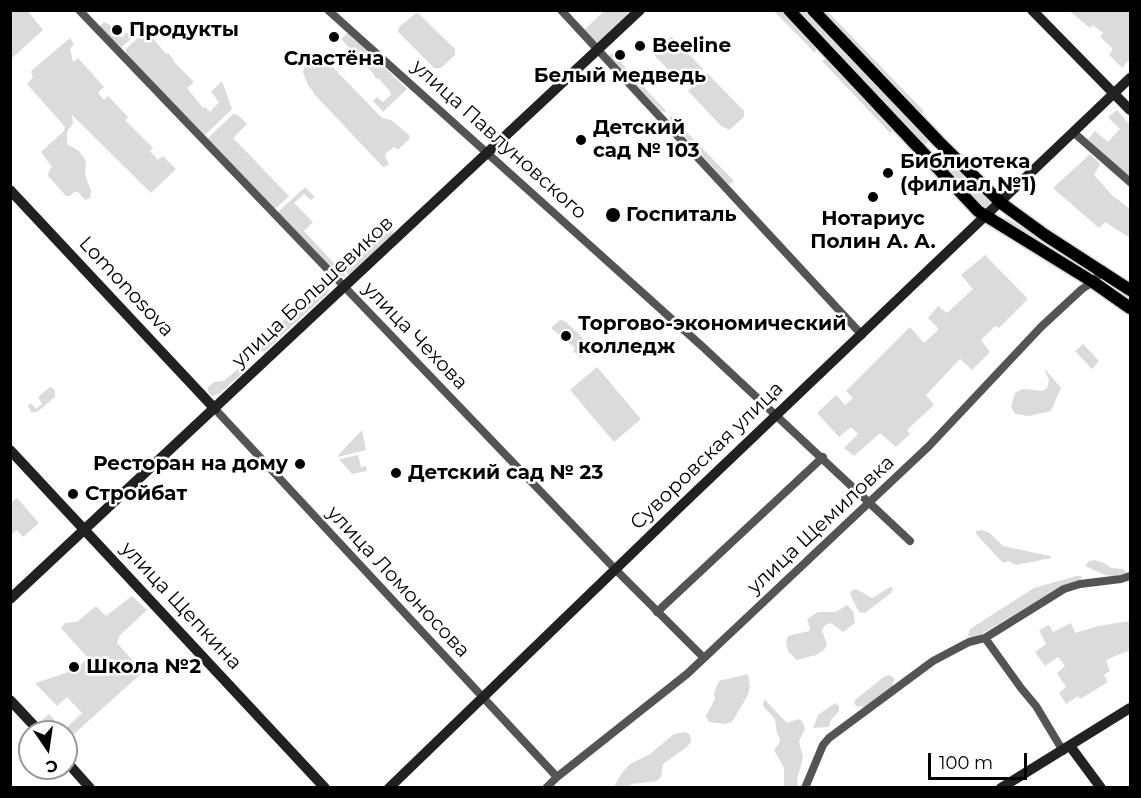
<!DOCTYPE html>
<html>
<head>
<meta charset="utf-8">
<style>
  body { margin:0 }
  #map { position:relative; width:1141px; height:798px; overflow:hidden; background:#fff; font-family:Montserrat,sans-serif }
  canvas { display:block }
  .frame { position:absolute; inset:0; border:12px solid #000; pointer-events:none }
  .north { position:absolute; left:18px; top:720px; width:60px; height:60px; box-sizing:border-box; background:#fff; border:2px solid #999; border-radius:50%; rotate:167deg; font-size:16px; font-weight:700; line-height:24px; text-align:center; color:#000 }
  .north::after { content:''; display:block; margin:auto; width:21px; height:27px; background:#000; clip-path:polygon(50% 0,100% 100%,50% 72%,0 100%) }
  .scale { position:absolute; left:928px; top:753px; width:99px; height:27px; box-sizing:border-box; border:3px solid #000; border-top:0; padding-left:8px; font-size:18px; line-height:21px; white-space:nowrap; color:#000; -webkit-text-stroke:4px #fff; paint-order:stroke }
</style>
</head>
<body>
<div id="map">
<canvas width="1141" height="798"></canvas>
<div class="frame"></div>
<div class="north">С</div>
<div class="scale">100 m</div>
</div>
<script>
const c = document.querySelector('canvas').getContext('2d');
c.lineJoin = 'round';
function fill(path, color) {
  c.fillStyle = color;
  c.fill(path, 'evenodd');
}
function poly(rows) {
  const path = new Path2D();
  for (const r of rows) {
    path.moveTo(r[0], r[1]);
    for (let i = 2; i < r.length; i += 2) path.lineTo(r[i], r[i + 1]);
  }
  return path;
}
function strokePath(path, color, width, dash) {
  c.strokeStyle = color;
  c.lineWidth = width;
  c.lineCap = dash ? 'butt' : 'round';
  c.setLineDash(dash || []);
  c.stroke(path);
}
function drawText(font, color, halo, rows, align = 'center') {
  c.font = font + ' Montserrat,sans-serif';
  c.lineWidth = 5;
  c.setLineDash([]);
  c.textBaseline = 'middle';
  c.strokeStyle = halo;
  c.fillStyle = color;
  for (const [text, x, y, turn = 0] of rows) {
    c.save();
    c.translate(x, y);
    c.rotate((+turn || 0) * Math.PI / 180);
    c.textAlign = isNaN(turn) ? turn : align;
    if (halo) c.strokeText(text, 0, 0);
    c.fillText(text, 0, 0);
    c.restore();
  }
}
fill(poly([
  [11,10,28,11,43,30,11,59],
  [604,11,634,11,598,43,596,42,584,30],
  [774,11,782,11,816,48,815,53],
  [795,11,804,11,928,139,928,142,926,144,922,142],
  [818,11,827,11,924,111,921,114],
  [1069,11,1130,11,1130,59,1122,68,1109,55,1113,49,1100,37,1103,33,1093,25,1090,28],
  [416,13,419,14,455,49,455,55,441,68,434,68,398,32,399,27],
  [104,22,110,25,120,37,124,36,126,32,130,36,130,40,120,48,99,27],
  [146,30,166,54,168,53,174,60,173,61,194,82,187,88,203,108,205,107,210,112,219,102,211,92,222,81,232,109,205,135,202,135,126,55,126,49],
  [348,33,407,89,383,112,373,101,377,97,383,102,391,95,390,91,378,78,376,79,373,73,355,56,356,55,341,39],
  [670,37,673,37,703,69,694,79,690,75,686,79,682,75,678,79,654,55,654,53],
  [70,38,74,44,70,49,73,62,78,58,104,87,98,93,104,100,108,96,128,117,125,120,153,148,150,151,158,160,163,156,176,169,151,193,72,115,73,123,67,132,67,144,79,151,86,161,85,175,91,191,90,198,85,200,78,192,74,192,70,196,66,196,48,176,49,171,52,167,41,152,64,131,65,127,27,84,33,77,31,71],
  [315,51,318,52,382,118,391,120,409,135,410,138,398,150,394,147,386,153,385,156,389,165,383,167,316,96,308,85,303,73,305,61],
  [612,53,666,111,665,112,661,111,609,56],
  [827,59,894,130,890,133,822,61],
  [706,74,708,74,744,111,744,117,729,130,721,126,688,91],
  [1117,110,1130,125,1130,179,1088,139,1095,131,1108,142,1120,129,1108,117],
  [233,114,238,115,247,124,233,138,289,196,276,208,274,208,208,141,208,138],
  [670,115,734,181,729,185,670,120],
  [1090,154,1100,164,1094,175,1113,196,1130,209,1130,238,1105,222,1099,228,1053,188],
  [945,162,962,173,990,201,990,205,987,208,982,207,942,165,943,162],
  [304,188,306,188,315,197,311,200,304,194,294,203,313,222,304,231,346,276,339,276,279,214,279,211],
  [1005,217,1094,272,1094,274,1005,221],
  [384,221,393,231,393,234,349,275,339,264],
  [985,255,1028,299,999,328,995,326,981,340,990,352,972,370,960,359,926,395,934,405,907,430,910,434,896,447,880,433,854,456,844,448,858,434,851,427,839,437,817,413,836,395,845,405,853,398,846,391,910,327,924,343,937,331,938,328,928,318,938,306,947,313,973,289,961,275],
  [326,287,330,291,265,351,261,352,257,348,258,344,296,309,301,310],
  [560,320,565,321,588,343,588,350,581,358,573,351,575,348,551,328],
  [1083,344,1099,361,1092,369,1075,351],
  [245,360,249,367,219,394,212,396,208,392,208,387,214,382,224,381,241,366,242,361],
  [597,367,641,419,614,442,570,390],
  [1044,368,1061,388,1051,411,1029,416,1015,414,1011,406,1015,393,1022,389,1043,391,1047,388,1049,380],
  [50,387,55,390,55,397,37,412,31,412,28,406,31,403,36,409,42,404,38,397],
  [362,430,366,450,338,457,339,454],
  [358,455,361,467,366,466,367,471,352,474,339,459],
  [17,498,39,523,23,537,17,530,11,535,11,503],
  [982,530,990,533,1003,546,1050,556,1052,558,1016,565,1008,561,1003,563,976,534,976,531],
  [1095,560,1104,563,1111,568,1123,569,1127,573,1115,576,1105,575,1085,566,1089,561],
  [1076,576,1081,576,1082,579,1053,591,982,634,972,637,968,635,970,629,1034,588],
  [890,587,893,588,891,593,865,613,859,612,850,594,851,591,856,589,872,598],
  [132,596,147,610,120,635,117,643,143,672,66,741,66,732,53,732,42,720,49,714,64,730,82,713,67,697,57,706,35,683,75,670,88,658,61,628,65,623,77,622,96,606,106,616],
  [847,605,853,611,855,623,843,632,831,623,825,625,822,630,827,645,824,650,816,655,797,660,788,651,786,642,788,636,809,631,810,628,807,619,818,612,836,612],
  [1130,621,1130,650,1106,660,1110,671,1104,675,1108,682,1080,699,1078,696,1066,704,1059,693,1066,687,1057,673,1065,666,1058,657,1045,666,1035,652,1046,644,1039,630,1049,625,1053,632,1071,623,1075,633,1098,626],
  [748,674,750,686,748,695,732,722,724,724,709,722,706,716,715,699,714,693,719,681],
  [890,675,895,679,892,687,867,707,856,706,854,703,855,700,885,676],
  [764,699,787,723,799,719,803,722,805,729,799,741,803,757,797,780,798,787,784,787,784,768,774,750,780,742,780,739,777,733,775,719,763,706],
  [835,703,839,706,839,711,831,720,829,727,813,728,818,715],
  [685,732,690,735,691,741,687,747,663,764,661,777,657,781,632,784,627,787,614,787,621,774,629,765,650,754,674,734]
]), '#dbdbdb');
const primary = poly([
  [789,10,978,211,1093,282,1130,308],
  [813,10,939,142,1001,203,1045,235,1130,290]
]);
strokePath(primary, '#dbdbdb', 15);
strokePath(poly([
  [79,10,615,569,704,658],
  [328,10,704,348,910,541],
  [561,10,862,335],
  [1073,132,1130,182],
  [215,409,557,777],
  [657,612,823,457],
  [985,638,1021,688,1036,706,1063,751],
  [546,788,557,777,687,674,929,446,1041,327,1082,289,1093,282,1103,270],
  [805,788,823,745,829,738,933,661,969,642,985,638,1064,589,1080,584,1121,579,1130,576]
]), '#545454', 8);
strokePath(poly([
  [1032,10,1130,110],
  [10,190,215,409],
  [10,450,325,788],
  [10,599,640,10],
  [10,700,40,732],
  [1070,746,1101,788],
  [66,761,90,788],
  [389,788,684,503,1130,78],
  [1001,788,1130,708]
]), '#212121', 10);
strokePath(primary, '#000', 12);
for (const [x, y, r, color] of [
  [117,30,6,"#000"],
  [334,37,6,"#000"],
  [640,46,6,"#000"],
  [620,55,6,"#000"],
  [581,140,6,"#000"],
  [888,173,6,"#000"],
  [873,197,6,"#000"],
  [613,215,8,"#000"],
  [566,336,6,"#000"],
  [300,464,6,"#000"],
  [396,473,6,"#000"],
  [73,494,6,"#000"],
  [74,667,6,"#000"]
]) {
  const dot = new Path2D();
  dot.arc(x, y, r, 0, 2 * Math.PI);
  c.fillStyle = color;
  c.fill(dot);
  strokePath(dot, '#fff', 2);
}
drawText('bold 20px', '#000', '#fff', [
  ["Продукты",129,30],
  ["Beeline",652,46],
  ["Сластёна",334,59,"center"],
  ["Белый медведь",620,76,"center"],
  ["Детский",593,128],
  ["сад № 103",593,151],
  ["Библиотека",900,162],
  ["(филиал №1)",900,185],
  ["Госпиталь",626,215],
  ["Нотариус",873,219,"center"],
  ["Полин А. А.",873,242,"center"],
  ["Торгово-экономический",578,324],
  ["колледж",578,347],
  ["Ресторан на дому",288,464,"right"],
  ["Детский сад № 23",408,473],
  ["Стройбат",85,494],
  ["Школа №2",86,667]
], 'left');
drawText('20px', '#000', '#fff', [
  ["улица Павлуновского",499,140,42],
  ["Lomonosova",126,287,47],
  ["улица Большевиков",313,292,-43],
  ["улица Чехова",415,336,46],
  ["Суворовская улица",707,456,-44],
  ["улица Щемиловка",821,525,-43],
  ["улица Ломоносова",398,582,47],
  ["улица Щепкина",181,606,47]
]);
</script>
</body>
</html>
